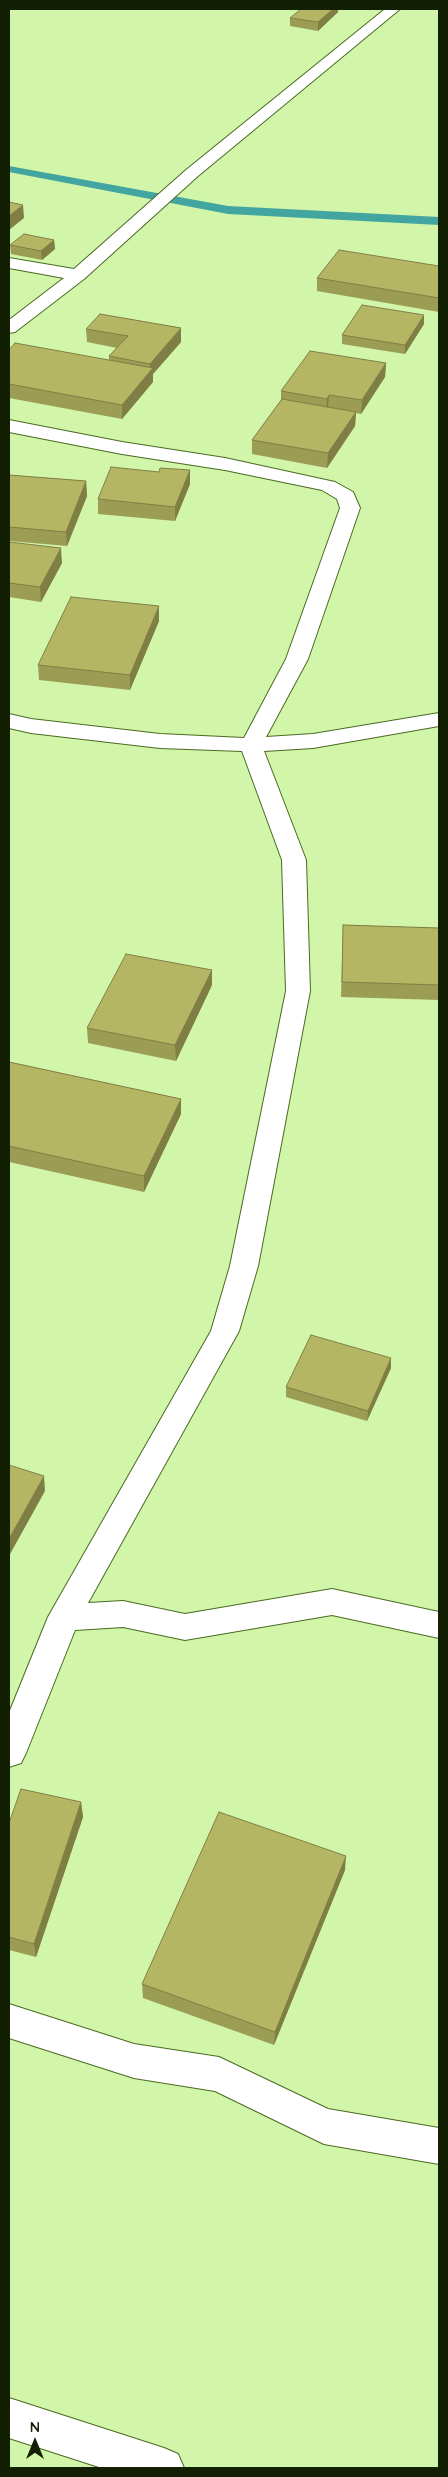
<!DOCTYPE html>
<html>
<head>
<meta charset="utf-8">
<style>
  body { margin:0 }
  #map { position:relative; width:448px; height:2477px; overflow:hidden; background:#d1f6aa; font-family:Quicksand,sans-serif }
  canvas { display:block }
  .frame { position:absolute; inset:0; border:10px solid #131f03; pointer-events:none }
  .north { position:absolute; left:10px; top:2417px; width:50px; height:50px; -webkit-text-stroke:4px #fff; paint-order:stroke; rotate:0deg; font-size:14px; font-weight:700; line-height:20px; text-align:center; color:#131f03 }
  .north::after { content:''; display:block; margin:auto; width:18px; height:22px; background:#131f03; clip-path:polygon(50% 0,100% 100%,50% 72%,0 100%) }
</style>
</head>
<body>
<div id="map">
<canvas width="448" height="2477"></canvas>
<div class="frame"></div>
<div class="north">N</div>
</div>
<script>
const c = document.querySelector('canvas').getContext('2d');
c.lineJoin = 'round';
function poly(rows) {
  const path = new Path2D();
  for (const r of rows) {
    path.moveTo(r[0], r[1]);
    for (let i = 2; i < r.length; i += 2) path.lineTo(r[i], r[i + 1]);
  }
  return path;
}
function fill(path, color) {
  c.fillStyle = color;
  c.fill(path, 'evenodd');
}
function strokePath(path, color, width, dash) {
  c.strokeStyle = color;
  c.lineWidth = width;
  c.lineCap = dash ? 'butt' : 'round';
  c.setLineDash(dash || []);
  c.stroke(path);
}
fill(poly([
  [9,166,228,206,439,217,439,225,228,214,9,172,9,166]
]), '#42a59f');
const minor = poly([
  [385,9,400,9,198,176,84,279,15,332,9,333,9,320,64,278,9,268,9,258,74,269,186,170,385,9],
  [9,420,122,442,225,458,335,482,353,492,360,508,308,659,266,737,313,734,439,713,439,726,313,748,264,751,306,860,310,991,258,1266,239,1331,88,1603,123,1601,185,1614,332,1589,439,1612,439,1638,332,1615,185,1640,123,1627,75,1630,26,1753,21,1763,9,1767,9,1713,48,1617,211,1331,230,1266,286,991,282,860,242,751,160,748,31,733,9,728,9,714,31,719,160,734,244,738,286,659,340,508,337,499,322,490,225,470,122,454,9,432,9,420],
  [9,2004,134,2044,219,2057,328,2109,439,2128,439,2164,324,2144,215,2091,134,2078,9,2038,9,2004],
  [9,2398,164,2448,178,2454,184,2468,102,2468,9,2438,9,2398]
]);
strokePath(minor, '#4b6a21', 2);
fill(minor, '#fff');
fill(poly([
  [338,12,318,31,290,26,290,18],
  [54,240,55,249,42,260,11,254,10,245],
  [439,266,439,312,317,291,317,278],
  [424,324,405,354,342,344,342,335],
  [86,329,181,342,153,374,153,382,122,419,9,398,9,350,109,360,109,356,117,348,87,342],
  [386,363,385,377,361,414,356,413,355,426,327,468,252,454,252,440,281,400,281,391],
  [190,470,190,484,175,521,98,514,98,499,159,472],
  [9,475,86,481,87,496,67,546,9,541],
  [9,542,62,563,41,602,9,597],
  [159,621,130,690,39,680,38,665],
  [343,925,439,928,439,1000,341,997],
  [212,985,176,1061,88,1043,87,1028],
  [9,1062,181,1099,181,1114,144,1192,9,1162],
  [391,1368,367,1421,286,1397,286,1387],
  [81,1802,83,1817,36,1957,9,1950,9,1823],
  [345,1870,274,2045,143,1998,142,1984]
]), '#9c9d55');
fill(poly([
  [333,9,338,9,338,12,318,31,318,22],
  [23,205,24,218,9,230,9,216],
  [54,240,55,249,42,260,41,251],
  [424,315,424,324,405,354,405,345],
  [181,328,181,342,153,374,153,382,122,419,122,405,150,371,150,364],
  [386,363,385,377,361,414,362,400],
  [329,395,328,409,326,413,327,399],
  [356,412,355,426,327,468,328,453],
  [190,470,190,484,175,521,175,507],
  [86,481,87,496,67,546,66,532],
  [61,548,62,563,41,602,40,587],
  [159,606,159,621,130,690,130,675],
  [212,970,212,985,176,1061,175,1045],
  [181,1099,181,1114,144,1192,144,1176],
  [391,1358,391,1368,367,1421,368,1411],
  [44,1476,45,1491,9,1556,9,1539],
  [81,1802,83,1817,36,1957,34,1944],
  [346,1856,345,1870,274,2045,275,2032]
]), '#7f7f45');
const building = poly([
  [301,9,333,9,318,22,290,18,301,9],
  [9,202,23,205,9,216,9,202],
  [24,234,54,240,41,251,10,245,24,234],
  [339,250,439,266,439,298,317,278,339,250],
  [362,305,424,315,405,345,342,335,362,305],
  [100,314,181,328,150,364,109,356,128,336,86,329,100,314],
  [15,343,153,368,122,405,9,384,9,350,15,343],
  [310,351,386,363,362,400,329,395,327,399,281,391,310,351],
  [282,399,356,412,328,453,252,440,282,399],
  [111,467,159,472,160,468,190,470,175,507,98,499,111,467],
  [9,475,86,481,66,532,9,527,9,475],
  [9,542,61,548,40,587,9,583,9,542],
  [71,597,159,606,130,675,38,665,71,597],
  [343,925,439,928,439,985,342,982,343,925],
  [126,954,212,970,175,1045,87,1028,126,954],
  [9,1062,181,1099,144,1176,9,1146,9,1062],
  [311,1335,391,1358,368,1411,286,1387,311,1335],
  [9,1465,44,1476,9,1539,9,1465],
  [21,1789,81,1802,34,1944,9,1937,9,1823,21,1789],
  [219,1812,346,1856,275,2032,142,1984,219,1812]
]);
fill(building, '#b5b663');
strokePath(building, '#7f7f45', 1);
</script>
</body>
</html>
